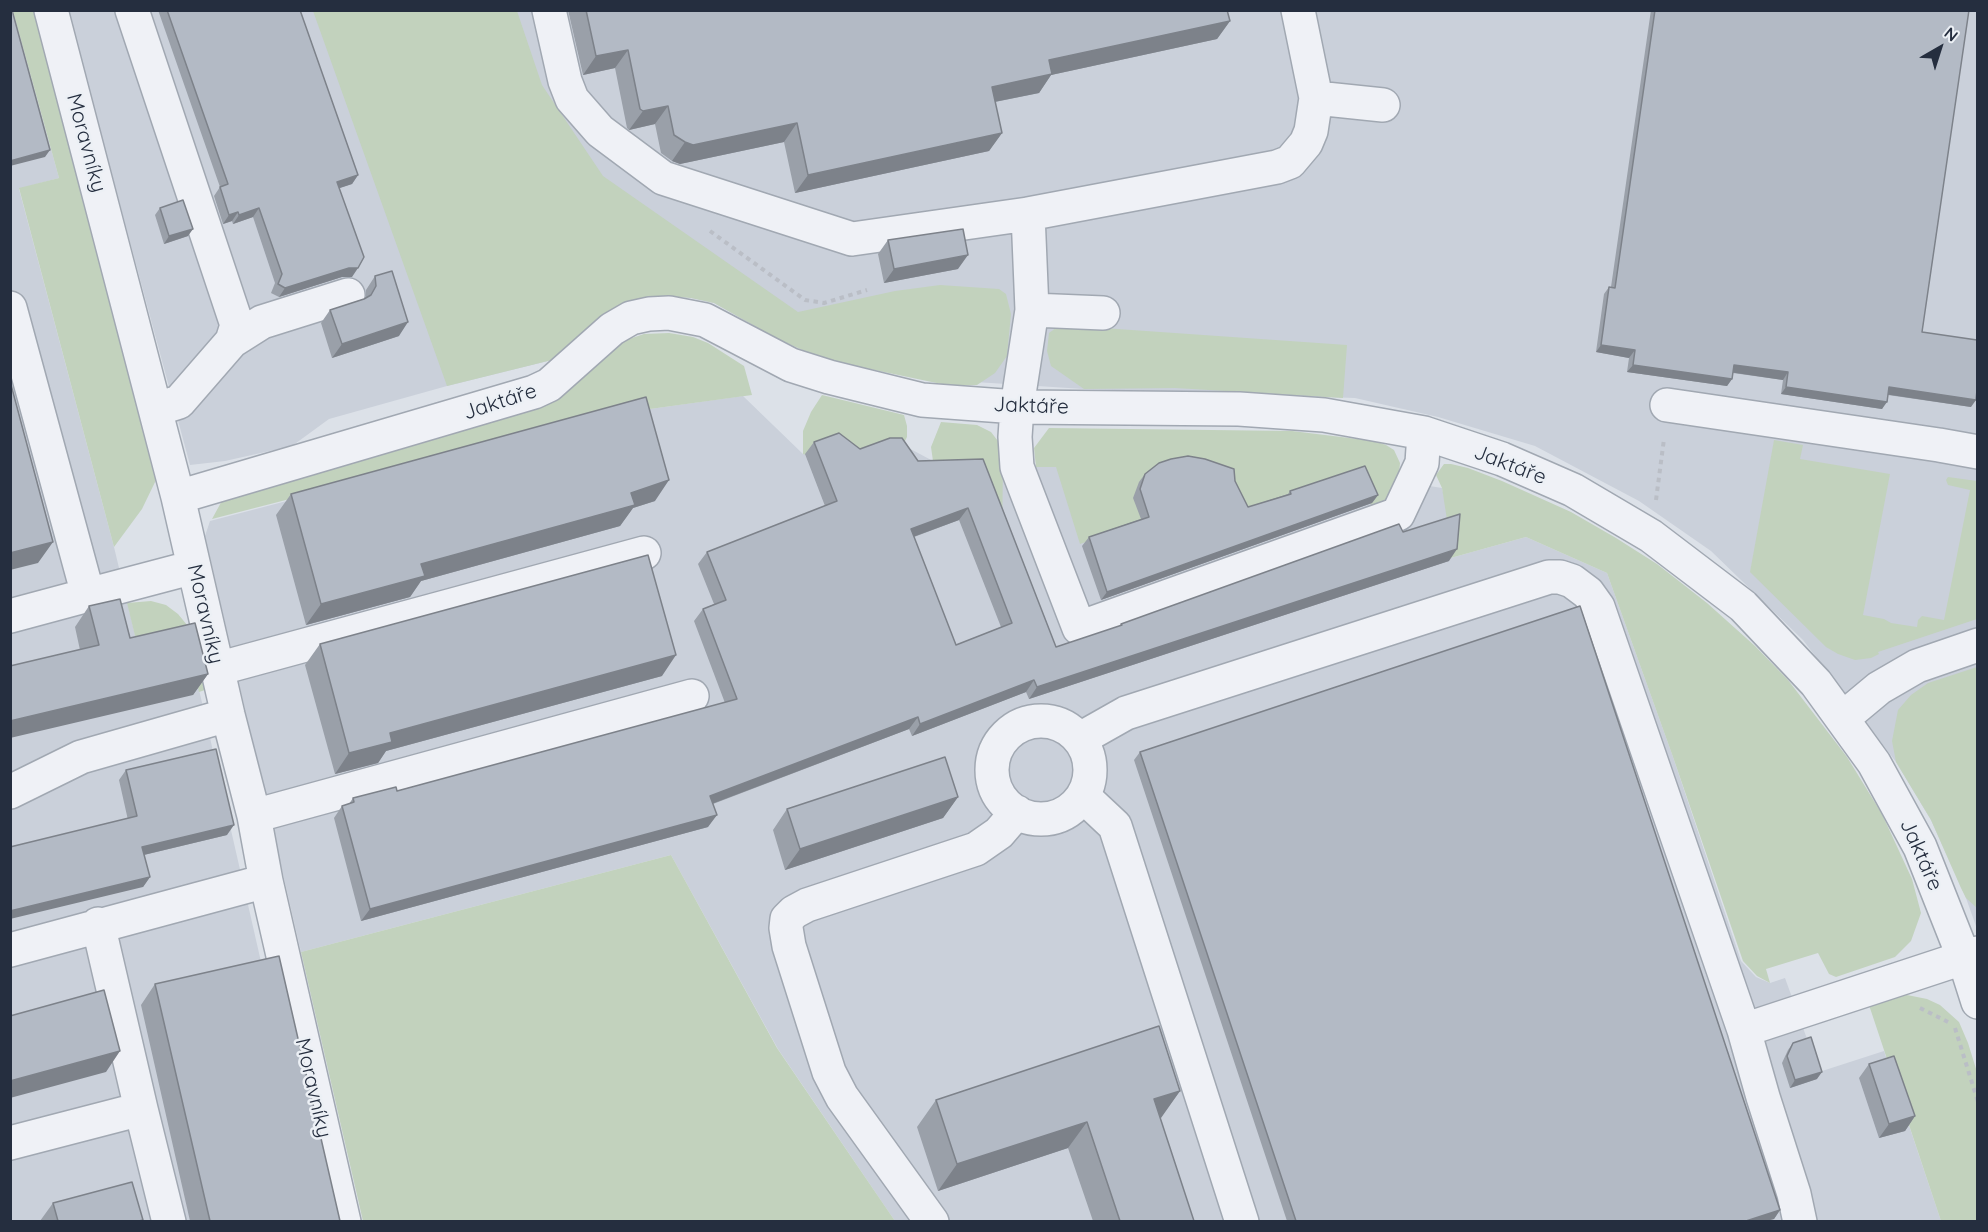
<!DOCTYPE html>
<html>
<head>
<meta charset="utf-8">
<style>
  body { margin:0 }
  #map { position:relative; width:1988px; height:1232px; overflow:hidden; background:#dce1e8; font-family:Quicksand,sans-serif }
  canvas { display:block }
  .frame { position:absolute; inset:0; border:12px solid #252e3f; pointer-events:none }
  .north { position:absolute; left:1910px; top:18px; width:60px; height:60px; -webkit-text-stroke:4px #ecf0f5; paint-order:stroke; rotate:39deg; font-size:16px; font-weight:700; line-height:24px; text-align:center; color:#252e3f }
  .north::after { content:''; display:block; margin:auto; width:21px; height:27px; background:#252e3f; clip-path:polygon(50% 0,100% 100%,50% 72%,0 100%) }
</style>
</head>
<body>
<div id="map">
<canvas width="1988" height="1232"></canvas>
<div class="frame"></div>
<div class="north">N</div>
</div>
<script>
const c = document.querySelector('canvas').getContext('2d');
c.lineJoin = 'round';
function fill(path, color) {
  c.fillStyle = color;
  c.fill(path, 'evenodd');
}
function poly(rows) {
  const path = new Path2D();
  for (const r of rows) {
    if (r.length === 3) {
      path.moveTo(r[0] + r[2], r[1]);
      path.arc(r[0], r[1], r[2], 0, 2 * Math.PI);
      continue;
    }
    path.moveTo(r[0], r[1]);
    for (let i = 2; i < r.length; i += 2) path.lineTo(r[i], r[i + 1]);
  }
  return path;
}
function strokePath(path, color, width, dash) {
  c.strokeStyle = color;
  c.lineWidth = width;
  c.lineCap = dash ? 'butt' : 'round';
  c.setLineDash(dash || []);
  c.stroke(path);
}
function drawText(font, color, halo, rows, align = 'center') {
  c.font = font + ' Quicksand,sans-serif';
  c.lineWidth = 5;
  c.setLineDash([]);
  c.textBaseline = 'middle';
  c.strokeStyle = halo;
  c.fillStyle = color;
  for (const [text, x, y, turn = 0] of rows) {
    c.save();
    c.translate(x, y);
    c.rotate((+turn || 0) * Math.PI / 180);
    c.textAlign = isNaN(turn) ? turn : align;
    if (halo) c.strokeText(text, 0, 0);
    c.fillText(text, 0, 0);
    c.restore();
  }
}
fill(poly([
  [10,11,13,11,59,178,19,189,114,547,136,639,185,628,320,1221,11,1221],
  [68,11,1977,11,1977,929,1966,898,1931,820,1896,762,1803,640,1711,551,1639,501,1535,446,1438,417,1355,398,1084,389,960,381,776,338,714,303,691,298,669,296,645,298,560,358,447,386,329,419,292,446,225,461,190,465],
  [743,396,803,454,903,445,933,461,1005,467,1081,466,1411,483,1442,488,1449,517,1447,559,1526,537,1607,573,1673,757,1741,961,1756,977,1770,983,1785,978,1819,1072,1884,1051,1941,1221,895,1221,778,1049,671,855,301,952,205,536,210,521,628,412]
]), '#cad0da');
fill(poly([
  [13,11,38,11,157,478,142,509,114,547,19,188,59,178],
  [313,11,517,11,542,85,603,176,798,312,895,291,940,285,999,289,1006,294,1011,314,1007,356,995,373,977,385,951,386,822,359,776,338,714,303,691,298,669,296,645,298,560,358,447,386],
  [1060,325,1347,345,1343,398,1175,388,1084,389,1051,366,1047,351,1049,333],
  [669,333,693,337,708,343,744,366,752,395,628,412,212,519,224,497,556,398,576,384,615,347,629,339,644,334],
  [822,395,904,415,907,426,907,437,903,445,841,464,803,454,803,431,811,412],
  [941,422,977,425,991,432,1001,445,1003,458,1002,549,933,461,931,447],
  [1049,428,1292,431,1374,441,1386,445,1394,450,1400,463,1399,474,1392,496,1375,513,1356,474,1147,546,1140,524,1080,544,1056,467,1036,467,1034,448],
  [1774,440,1803,445,1800,459,1890,474,1863,615,1884,619,1891,623,1917,627,1918,620,1922,616,1944,620,1970,490,1948,485,1946,480,1948,477,1977,481,1977,619,1878,652,1879,654,1871,658,1855,660,1838,654,1826,647,1750,572],
  [1444,464,1451,464,1468,468,1502,481,1571,512,1616,538,1657,564,1707,603,1755,646,1788,680,1847,757,1882,814,1912,879,1921,913,1911,941,1895,957,1836,977,1829,974,1818,953,1766,969,1770,983,1757,976,1743,961,1673,757,1607,573,1526,537,1447,559,1448,526,1442,488,1436,475],
  [151,601,166,605,178,614,192,631,205,690,199,692,185,628,136,640,127,603],
  [1977,667,1978,667,1977,908,1966,898,1961,888,1931,820,1896,762,1892,741,1898,710,1911,695,1928,683],
  [671,855,777,1048,895,1221,363,1221,301,952],
  [1907,995,1927,999,1940,1005,1959,1022,1968,1043,1977,1072,1977,1221,1941,1221,1869,1005,1889,997]
]), '#c2d2bd');
const minor = poly([
  [51,10,178,497,228,715,254,816,266,881,344,1222],
  [132,10,237,325,232,341,179,402,157,409],
  [549,10,565,81,572,99,600,131,663,178,852,239,1028,214,1032,310,1017,407,1015,437,1017,467,1079,628,1398,514,1422,463,1424,433],
  [1298,10,1316,98],
  [1028,214,1277,167,1290,162,1306,143,1311,131,1316,98,1383,105],
  [10,308,88,595,10,616],
  [1032,310,1103,313],
  [232,341,262,322,348,295],
  [1667,405,1939,445,1978,452],
  [178,497,534,392,549,385,612,329,631,318,649,314,669,313,705,320,791,365,829,377,922,400,1017,407,1239,409,1324,415,1424,433,1502,459,1573,490,1651,536,1743,606,1816,683,1874,763,1920,847,1964,958,1978,1002],
  [88,595,194,567],
  [217,669,644,553],
  [1843,718,1879,688,1917,666,1978,645],
  [1041,770,49],
  [1080,739,1126,713,1549,577,1560,577,1572,581,1588,593,1598,607,1744,1030,1978,953],
  [10,792,81,757,228,715],
  [1083,796,1115,826,1242,1222],
  [254,816,692,696],
  [98,924,141,1109],
  [10,950,266,881],
  [1744,1030,1763,1097,1794,1194,1800,1222],
  [10,1143,141,1109,169,1222],
  [932,1222,842,1097,829,1072,789,946,786,928,787,919,794,912,807,905,976,849,999,833,1017,812]
]);
strokePath(minor, '#a1a8b2', 36);
strokePath(poly([
  [710,231,805,300,824,303,867,290],
  [1656,500,1664,439],
  [1920,1008,1948,1022],
  [1955,1028,1978,1102]
]), '#babec6', 4, [4.5, 4.5]);
strokePath(minor, '#eff1f6', 33);
fill(poly([
  [158,10,300,10,358,175,352,184,339,188,352,277,342,277,279,297,271,293,275,283,253,217,233,224,232,221,223,224,214,196,220,187],
  [568,10,1227,10,1230,21,1217,39,1051,75,1039,93,995,102,1002,133,989,151,795,193,784,142,680,164,672,161,661,153,655,124,629,130,627,128,615,68,583,75],
  [1651,10,1969,10,1922,332,1971,407,1888,395,1882,409,1781,394,1783,380,1733,373,1732,379,1727,386,1627,372,1629,358,1596,352,1604,294,1609,287,1611,287],
  [160,208,188,236,164,244,155,215],
  [888,240,958,269,884,283,878,254],
  [375,276,399,336,332,358,321,323,330,310,366,298,366,290],
  [814,442,860,449,918,461,983,459,1056,647,1120,626,1121,624,1403,532,1449,561,1029,699,1026,692,912,736,909,729,713,804,708,827,361,921,334,818,342,806,349,804,353,798,397,791,725,703,694,621,703,609,714,604,698,564,707,552,825,506,805,454],
  [959,520,1001,627,956,645,914,537],
  [1145,474,1235,481,1248,507,1288,494,1290,491,1378,495,1372,503,1101,600,1082,546,1089,537,1141,519,1133,498,1139,482],
  [291,494,655,501,633,508,620,526,421,581,410,597,306,625,276,515],
  [89,606,130,638,208,674,193,695,80,650,75,627],
  [320,644,662,676,386,751,378,763,335,774,305,665],
  [1140,752,1780,1210,1774,1219,1766,1221,1287,1221,1134,760],
  [126,770,227,835,144,855,150,877,143,887,119,780],
  [958,797,943,818,785,870,773,830,787,809],
  [155,984,340,1221,190,1221,141,1005],
  [1793,1043,1817,1079,1790,1088,1782,1063,1788,1050],
  [1869,1064,1915,1116,1905,1131,1879,1138,1859,1078],
  [1180,1091,1160,1118,1194,1221,1093,1221,1068,1148,938,1191,917,1127,936,1100],
  [53,1203,142,1221,40,1221]
]), '#9aa0a9');
fill(poly([
  [1230,21,1217,39,1051,75,1039,93,979,105,992,87,1049,60],
  [628,50,615,68,583,75,596,56],
  [668,106,655,124,629,130,643,111],
  [797,123,784,142,680,164,672,161,685,142],
  [1002,133,989,151,795,193,808,175],
  [50,150,45,157,10,166,10,161],
  [358,175,352,184,331,191,337,182],
  [259,208,253,217,233,224,239,215],
  [238,212,232,221,223,224,229,215],
  [193,229,188,236,164,244,169,236],
  [968,255,958,269,884,283,894,269],
  [349,268,358,268,352,277,342,277,279,297,285,288],
  [408,322,399,336,332,358,342,344],
  [1601,345,1635,350,1629,358,1596,352],
  [1633,365,1732,379,1727,386,1627,372],
  [1734,365,1788,372,1783,380,1729,372],
  [1786,387,1887,402,1882,409,1781,394],
  [1889,387,1976,400,1971,407,1884,394],
  [669,480,655,501,633,508,620,526,421,581,410,597,306,625,321,604,421,564],
  [1378,495,1372,503,1101,600,1107,592],
  [968,508,959,520,902,541,911,529],
  [53,542,38,563,10,570,10,553],
  [1457,549,1449,561,1029,699,1037,687],
  [676,655,662,676,386,751,378,763,335,774,349,753,390,733],
  [208,674,193,695,10,738,10,721],
  [1034,680,1026,692,912,736,920,724],
  [918,717,909,729,701,808,710,796],
  [958,797,943,818,785,870,800,849],
  [717,815,708,827,361,921,370,909],
  [234,825,227,835,135,857,142,847],
  [150,877,143,887,10,919,10,911],
  [120,1051,106,1072,10,1098,10,1081],
  [1822,1072,1817,1079,1790,1088,1795,1080],
  [1180,1091,1161,1118,1135,1126,1154,1099],
  [1915,1116,1905,1131,1879,1138,1889,1124],
  [1087,1122,1068,1148,938,1191,957,1164],
  [1780,1210,1774,1219,1766,1221,1746,1221]
]), '#7d828a');
const building = poly([
  [10,10,12,10,50,150,10,161,10,10],
  [167,10,300,10,358,175,337,182,364,257,358,268,349,268,285,288,278,284,282,274,259,208,239,215,238,212,229,215,220,187,228,184,167,10],
  [586,10,1227,10,1230,21,1049,60,1052,74,992,87,1002,133,808,175,797,123,693,145,685,142,674,135,668,106,643,111,640,109,628,50,596,56,586,10],
  [1655,10,1969,10,1922,332,1977,340,1977,390,1976,400,1889,387,1887,402,1786,387,1788,372,1734,365,1732,379,1633,365,1635,350,1601,345,1609,287,1615,288,1655,10],
  [183,200,193,229,169,236,160,208,183,200],
  [963,229,968,255,894,269,888,240,963,229],
  [392,271,408,322,342,344,330,310,364,299,371,295,376,286,375,276,392,271],
  [10,381,53,542,10,553,10,381],
  [646,397,669,480,631,493,635,505,421,564,425,576,321,604,291,494,646,397],
  [839,433,860,449,890,438,902,438,918,461,983,459,1056,647,1122,625,1121,624,1399,524,1403,532,1460,514,1457,549,1037,687,1034,680,920,724,918,717,710,796,717,815,370,909,342,806,354,802,353,798,396,787,397,791,737,699,703,609,726,600,707,552,837,501,814,442,839,433],
  [968,508,1012,623,956,645,911,529,968,508],
  [1188,456,1205,459,1234,469,1235,481,1248,507,1291,494,1290,491,1365,466,1378,495,1107,592,1089,537,1149,517,1140,489,1145,474,1159,463,1171,459,1188,456],
  [648,555,676,655,390,733,392,742,349,753,320,644,648,555],
  [120,599,130,638,195,623,208,674,10,721,10,666,99,645,89,606,120,599],
  [1580,606,1780,1210,1746,1221,1296,1221,1140,752,1580,606],
  [216,749,234,825,142,847,150,877,10,911,10,847,137,816,126,770,216,749],
  [945,757,958,797,800,849,787,809,945,757],
  [279,956,340,1221,210,1221,155,984,279,956],
  [104,990,120,1051,10,1081,10,1016,104,990],
  [1159,1026,1180,1091,1154,1099,1194,1221,1120,1221,1087,1122,957,1164,936,1100,1159,1026],
  [1811,1037,1822,1072,1795,1080,1787,1056,1793,1043,1811,1037],
  [1894,1056,1915,1116,1889,1124,1869,1064,1894,1056],
  [132,1182,143,1220,139,1221,58,1221,53,1203,132,1182]
]);
fill(building, '#b3bac5');
strokePath(building, '#7d828a', 1.5);
drawText('21px', '#252e3f', '#ecf0f5', [
  ["Moravníky",86,143,75],
  ["Jaktáře",500,402,-18],
  ["Jaktáře",1031,406,2],
  ["Jaktáře",1510,465,21],
  ["Moravníky",205,614,77],
  ["Jaktáře",1921,855,66],
  ["Moravníky",313,1088,77]
]);
</script>
</body>
</html>
